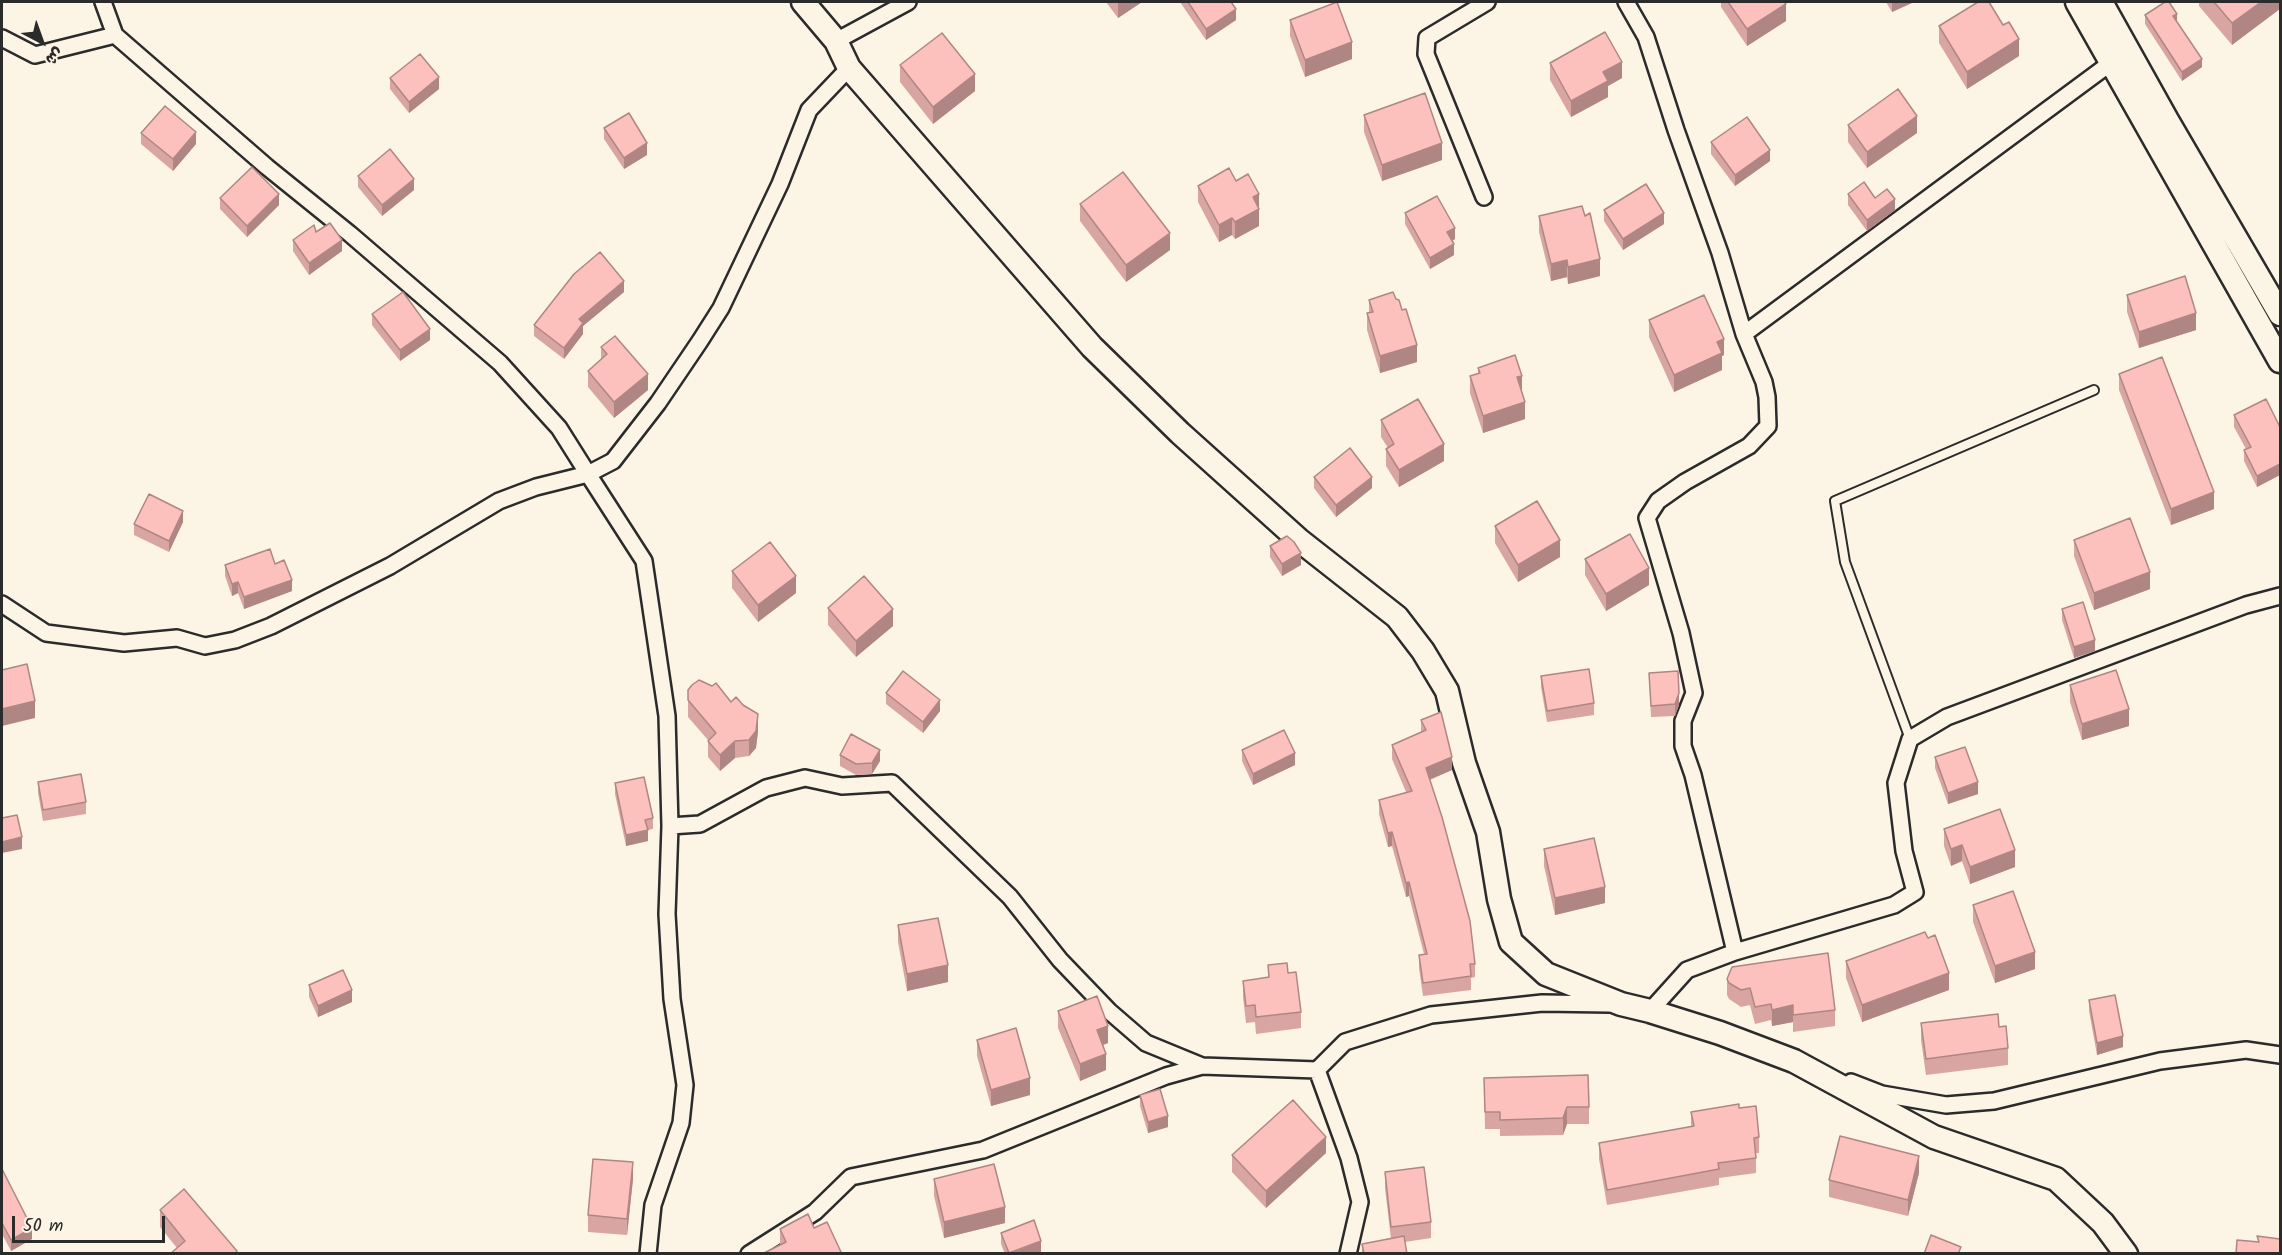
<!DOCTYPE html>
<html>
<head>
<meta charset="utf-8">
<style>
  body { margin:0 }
  #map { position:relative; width:2282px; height:1255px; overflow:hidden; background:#fcf5e5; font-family:Kalam,"Playpen Sans Arabic",sans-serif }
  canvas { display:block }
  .frame { position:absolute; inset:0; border:3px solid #2b2b2b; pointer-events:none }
  .north { position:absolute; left:12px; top:12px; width:60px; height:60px; -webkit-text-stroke:4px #fcf5e5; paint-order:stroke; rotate:139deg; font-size:16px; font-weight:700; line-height:24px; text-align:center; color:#2b2b2b }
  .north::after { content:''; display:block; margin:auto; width:21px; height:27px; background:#2b2b2b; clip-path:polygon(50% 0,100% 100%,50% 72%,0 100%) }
  .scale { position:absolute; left:12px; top:1216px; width:153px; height:27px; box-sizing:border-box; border:3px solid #2b2b2b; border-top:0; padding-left:8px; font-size:18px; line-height:21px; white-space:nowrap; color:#2b2b2b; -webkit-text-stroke:4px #fcf5e5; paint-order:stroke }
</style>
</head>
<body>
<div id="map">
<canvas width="2282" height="1255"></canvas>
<div class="frame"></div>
<div class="north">ش</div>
<div class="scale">50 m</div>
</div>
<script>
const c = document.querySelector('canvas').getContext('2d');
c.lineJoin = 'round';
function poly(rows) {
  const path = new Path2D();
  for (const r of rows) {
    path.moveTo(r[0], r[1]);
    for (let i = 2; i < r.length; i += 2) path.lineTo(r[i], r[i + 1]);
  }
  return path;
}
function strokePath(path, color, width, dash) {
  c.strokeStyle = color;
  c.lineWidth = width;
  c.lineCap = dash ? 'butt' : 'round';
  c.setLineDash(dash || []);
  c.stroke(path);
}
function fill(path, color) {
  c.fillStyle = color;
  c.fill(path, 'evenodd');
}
const lane = poly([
  [1910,739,1845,562,1835,501,2094,390]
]);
const street = poly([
  [103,2,115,35],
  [1626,2,1646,37,1676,130,1720,253,1744,334,1764,382,1767,397,1768,426,1749,446,1685,482,1658,501,1647,518,1681,633,1694,693,1683,721,1683,746,1693,775,1735,952],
  [2,38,35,55,115,35,267,167,350,234,500,363,559,428,588,474,613,461,658,403,700,341,721,308,780,184,809,110,849,68],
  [836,41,908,2],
  [1484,197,1426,54,1427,38,1487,2],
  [1744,334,2112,62],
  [2,604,46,633,124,643,177,638,205,646,235,640,271,626,390,566,499,501,536,487,588,474,644,561,667,716,670,826],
  [1650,1011,1687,970,1735,952,1894,905,1915,892,1904,851,1896,783,1910,739,1947,717,2246,605,2280,596],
  [1317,1070,1345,1042,1431,1015,1542,1003,1609,1004],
  [1851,1082,1882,1094,1946,1105,1994,1101,2160,1061,2246,1050,2280,1055],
  [648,1254,653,1205,681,1123,685,1085,672,999,667,914,670,826,700,824,766,788,805,778,842,786,892,783,1010,897,1060,960,1109,1011,1146,1043,1202,1066],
  [749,1254,815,1212,851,1177,983,1150,1166,1076,1202,1066,1317,1070,1349,1158,1360,1202,1348,1254]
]);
const secondary = poly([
  [803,2,836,41,849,68,1092,347,1180,433,1299,540,1397,617,1423,651,1447,691,1464,763,1488,832,1499,899,1511,942,1546,974,1621,1004,1650,1011,1720,1033,1794,1061,1934,1137,2056,1179,2103,1223,2126,1254],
  [2077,2,2280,361],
  [2101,2,2167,120,2280,314]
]);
strokePath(lane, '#2b2b2b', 12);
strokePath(street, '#2b2b2b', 20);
strokePath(secondary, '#2b2b2b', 27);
strokePath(lane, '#fcf5e5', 8);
strokePath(street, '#fcf5e5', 15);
strokePath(secondary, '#fcf5e5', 22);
fill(poly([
  [1106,2,1142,2,1118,18],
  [1180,2,1231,2,1236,20,1206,40],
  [1721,2,1784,2,1786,21,1747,46,1721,7],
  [1886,2,1914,2,1892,12],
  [2199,2,2280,2,2232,45,2199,6],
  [2145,15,2177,22,2202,67,2182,81,2145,24],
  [1290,20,1352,59,1305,77,1290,36],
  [2003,25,2019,56,1967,89,1939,43,1939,26],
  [1550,63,1622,78,1608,86,1608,97,1571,117,1550,80],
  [900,65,975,91,933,124,900,82],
  [390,78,439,89,409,113,390,89],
  [1364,115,1442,160,1382,181,1364,132],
  [1848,125,1917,133,1867,168,1848,142],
  [604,128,647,155,624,169,604,139],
  [141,133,196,144,173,171,141,144],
  [1711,142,1770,161,1735,186,1711,154],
  [358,176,414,190,382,216,358,187],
  [1236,181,1259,194,1259,226,1235,239,1232,235,1219,242,1198,202,1198,186],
  [1848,194,1875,198,1895,210,1867,231,1848,205],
  [220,198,279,205,247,237,220,209],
  [1080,204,1170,250,1126,282,1080,221],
  [1604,210,1664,224,1623,250,1604,221],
  [1405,213,1455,239,1452,241,1454,255,1430,269,1405,224],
  [1539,216,1600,276,1568,284,1567,277,1551,281,1539,232],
  [316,232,342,251,309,275,293,251,293,240],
  [624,292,583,326,583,334,564,359,534,336,534,325],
  [2127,295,2196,330,2139,348,2127,312],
  [1396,299,1417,362,1380,373,1367,330,1367,313,1369,313,1369,300],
  [372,314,430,340,400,361,372,325],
  [1649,320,1724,355,1722,356,1722,370,1674,392,1649,337],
  [601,347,648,390,614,418,588,387,588,371,601,360],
  [1478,368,1522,392,1525,419,1483,433,1470,393,1470,376,1478,374],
  [2119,374,2214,509,2171,525,2119,390],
  [2234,415,2280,427,2280,475,2257,487,2244,461,2244,450,2246,449,2234,427],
  [1381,420,1444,461,1399,487,1386,466,1386,449,1388,448,1381,437],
  [1314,477,1372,488,1336,517,1314,488],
  [183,522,169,552,134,535,134,524],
  [1495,526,1560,557,1518,582,1495,543],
  [2074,540,2150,589,2094,610,2074,556],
  [1270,546,1301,565,1282,576,1270,557],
  [1585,559,1649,585,1606,611,1585,575],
  [275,564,292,591,244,609,238,593,232,596,225,576,225,565],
  [732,571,796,593,758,622,732,588],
  [828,608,893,626,856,657,828,625],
  [2062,609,2095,651,2074,658,2062,620],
  [1649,673,1679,705,1675,716,1651,717],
  [1541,676,1594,703,1594,715,1547,722,1541,687],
  [2070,685,2129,726,2082,740,2070,702],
  [712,686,731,702,758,731,756,748,749,756,735,758,720,771,708,757,708,740,688,717,688,690],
  [886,693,940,711,923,733,886,704],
  [1421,720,1452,770,1430,780,1475,964,1475,977,1471,978,1471,990,1423,996,1419,968,1419,955,1424,954,1409,896,1406,897,1392,846,1388,847,1379,814,1379,800,1406,792,1392,759,1392,745,1421,732],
  [1242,750,1295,765,1253,785,1242,761],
  [840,755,880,761,872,774,856,775,840,766],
  [1935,757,1978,794,1948,804,1935,768],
  [38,782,86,802,86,814,43,821,38,793],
  [615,783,653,818,653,829,648,830,648,841,626,846,615,794],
  [1944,829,2015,867,1970,884,1962,861,1951,866,1944,846],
  [1544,849,1605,903,1555,915,1544,866],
  [1973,905,2035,969,1995,983,1973,922],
  [898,925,948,982,907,991,898,942],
  [1846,961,1949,990,1862,1022,1846,978],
  [1268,965,1288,973,1301,1012,1301,1028,1256,1034,1255,1022,1246,1023,1243,997,1243,981,1268,977],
  [1727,979,1835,1010,1835,1026,1793,1032,1793,1022,1772,1026,1771,1020,1755,1024,1750,1005,1741,1007,1729,999,1727,995],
  [309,985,352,1002,318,1017,309,997],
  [2089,1000,2123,1047,2097,1055,2089,1011],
  [1058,1011,1108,1043,1103,1045,1106,1070,1080,1081,1058,1028],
  [1921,1023,1999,1027,2008,1048,2008,1065,1926,1075,1921,1040],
  [977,1040,1030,1095,991,1106,977,1056],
  [1484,1078,1589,1107,1589,1124,1567,1124,1563,1135,1500,1136,1500,1129,1485,1129],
  [1140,1095,1168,1127,1148,1133,1140,1106],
  [1739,1108,1759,1137,1759,1153,1756,1153,1756,1173,1719,1178,1719,1185,1607,1205,1599,1159,1599,1143,1691,1127,1691,1112],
  [1326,1153,1266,1208,1232,1172,1232,1155],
  [2,1169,32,1239,11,1251,2,1234],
  [1385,1172,1431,1222,1431,1238,1405,1242,1407,1254,1362,1254,1362,1244,1391,1239,1385,1188],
  [1919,1173,1908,1216,1829,1197,1829,1180],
  [633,1179,627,1235,588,1232,588,1215],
  [934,1179,1005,1223,944,1238,934,1196],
  [160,1210,237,1254,177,1248,160,1227],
  [814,1228,841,1254,780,1245,780,1229],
  [1001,1233,1041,1252,1037,1254,1005,1254,1001,1244]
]), '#d9a5a3');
fill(poly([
  [1120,2,1142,2,1118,18,1118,3],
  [1892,2,1914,2,1892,12],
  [2261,2,2280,2,2280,9,2232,45,2232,23],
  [1786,4,1786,21,1747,46,1747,29],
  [1236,9,1236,20,1206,40,1206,29],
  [2177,14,2177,22,2173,16],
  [2019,39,2019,56,1967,89,1967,72],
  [1352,42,1352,59,1305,77,1305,60],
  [2202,59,2202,67,2182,81,2182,72],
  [1622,62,1622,78,1608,86,1608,97,1571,117,1571,101,1603,72],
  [975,74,975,91,933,124,933,107],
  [439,77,439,89,409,113,409,102],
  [1917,116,1917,133,1867,168,1867,152],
  [196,132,196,144,173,171,173,159],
  [647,143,647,155,624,169,624,158],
  [1442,143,1442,160,1382,181,1382,165],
  [1770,150,1770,161,1735,186,1735,175],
  [414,179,414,190,382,216,382,205],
  [279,194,279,205,247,237,247,226],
  [1259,194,1259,226,1235,239,1235,222,1253,197],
  [1895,199,1895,210,1867,231,1867,220],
  [1664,213,1664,224,1623,250,1623,239],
  [1232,218,1232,235,1219,242,1219,225],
  [1455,228,1455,239,1447,244,1447,232],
  [1170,233,1170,250,1126,282,1126,265],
  [342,240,342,251,309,275,309,263],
  [1454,244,1454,255,1430,269,1430,258],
  [1600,259,1600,276,1568,284,1568,267],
  [1567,260,1567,277,1551,281,1551,264],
  [624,281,624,292,583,326,583,334,564,359,564,348,579,319],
  [2196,313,2196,330,2139,348,2139,332],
  [430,329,430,340,400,361,400,350],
  [1724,339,1724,355,1722,356,1722,370,1674,392,1674,375,1717,342],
  [1417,345,1417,362,1380,373,1380,356],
  [648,374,648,390,614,418,614,402],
  [1522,376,1522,392,1517,377],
  [1525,402,1525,419,1483,433,1483,416],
  [1444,444,1444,461,1399,487,1399,470],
  [2280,464,2280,475,2257,487,2257,476],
  [1372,477,1372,488,1336,517,1336,505],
  [2214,492,2214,509,2171,525,2171,509],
  [183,511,183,522,169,552,169,541],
  [1560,540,1560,557,1518,582,1518,565],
  [1301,553,1301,565,1282,576,1282,564],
  [1649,568,1649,585,1606,611,1606,594],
  [2150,572,2150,589,2094,610,2094,593],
  [796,576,796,593,758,622,758,605],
  [292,580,292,591,244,609,244,597],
  [238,582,238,593,232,596,232,584],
  [893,609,893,626,856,657,856,641],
  [2095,640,2095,651,2074,658,2074,647],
  [1679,693,1679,705,1675,716,1675,704],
  [940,700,940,711,923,733,923,722],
  [35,701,35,718,2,726,2,709],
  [2129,709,2129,726,2082,740,2082,724],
  [758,714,758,731,756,748,749,756,749,740],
  [735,741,735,758,720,771,720,755],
  [880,750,880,761,872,774,872,763],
  [1295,753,1295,765,1253,785,1253,774],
  [1452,757,1452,770,1426,781,1426,768],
  [1978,782,1978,794,1948,804,1948,793],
  [648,830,648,841,626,846,626,835],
  [1392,832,1392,846,1388,847,1388,833],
  [22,837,22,849,2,853,2,842],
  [1962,845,1962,861,1951,866,1951,849],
  [2015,850,2015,867,1970,884,1970,867],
  [1409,882,1409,896,1406,897,1406,883],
  [1605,887,1605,903,1555,915,1555,898],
  [2035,952,2035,969,1995,983,1995,966],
  [948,965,948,982,907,991,907,974],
  [1949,973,1949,990,1862,1022,1862,1005],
  [352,990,352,1002,318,1017,318,1006],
  [1793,1005,1793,1022,1772,1026,1772,1010],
  [1108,1026,1108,1043,1097,1047,1097,1030],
  [2123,1036,2123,1047,2097,1055,2097,1043],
  [1106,1054,1106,1070,1080,1081,1080,1064],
  [1030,1078,1030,1095,991,1106,991,1090],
  [1567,1107,1567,1124,1563,1135,1563,1118],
  [1168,1116,1168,1127,1148,1133,1148,1122],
  [1326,1137,1326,1153,1266,1208,1266,1191],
  [1919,1156,1919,1173,1908,1216,1908,1200],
  [633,1162,633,1179,627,1235,627,1219],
  [1005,1207,1005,1223,944,1238,944,1222],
  [32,1228,32,1239,11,1251,11,1240],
  [1041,1241,1041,1252,1037,1254,1009,1254]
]), '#b08684');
const building = poly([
  [1188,2,1231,2,1236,9,1206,29,1188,2],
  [1337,2,1352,42,1305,60,1290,20,1337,2],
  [1728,2,1784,2,1786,4,1747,29,1728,2],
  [1978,2,1989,2,2003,25,2009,22,2019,39,1967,72,1939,26,1978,2],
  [2165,2,2169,2,2177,14,2173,16,2202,59,2182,72,2145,15,2165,2],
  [2214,2,2261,2,2232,23,2214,2],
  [1605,32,1622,62,1603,72,1608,81,1571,101,1550,63,1605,32],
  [942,33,975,74,933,107,900,65,942,33],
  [420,54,439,77,409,102,390,78,420,54],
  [1898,89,1917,116,1867,152,1848,125,1898,89],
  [1425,93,1442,143,1382,165,1364,115,1425,93],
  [165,106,196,132,173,159,141,133,165,106],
  [629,113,647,143,624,158,604,128,629,113],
  [1747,117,1770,150,1735,175,1711,142,1747,117],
  [390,149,414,179,382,205,358,176,390,149],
  [252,167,279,194,247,226,220,198,252,167],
  [1229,168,1236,181,1248,174,1259,194,1253,197,1259,209,1235,222,1232,218,1219,225,1198,186,1229,168],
  [1123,172,1170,233,1126,265,1080,204,1123,172],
  [1864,182,1875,198,1887,189,1895,199,1867,220,1848,194,1864,182],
  [1646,184,1664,213,1623,239,1604,210,1646,184],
  [1437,196,1455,228,1447,232,1454,244,1430,258,1405,213,1437,196],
  [1582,206,1585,216,1590,213,1600,259,1568,267,1567,260,1551,264,1539,216,1582,206],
  [330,223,342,240,309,263,293,240,314,225,316,232,330,223],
  [600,252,624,281,579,319,583,323,564,348,534,325,574,274,600,252],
  [2185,276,2196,313,2139,332,2127,295,2185,276],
  [403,292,430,329,400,350,372,314,403,292],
  [1393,292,1396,299,1399,300,1402,310,1406,309,1417,345,1380,356,1367,313,1373,312,1369,300,1393,292],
  [1704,295,1724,339,1717,342,1722,353,1674,375,1649,320,1704,295],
  [615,336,648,374,614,402,588,371,607,354,601,347,615,336],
  [1515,355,1522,376,1517,377,1525,402,1483,416,1470,376,1480,373,1478,368,1515,355],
  [2162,357,2214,492,2171,509,2119,374,2162,357],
  [1418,399,1444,444,1399,470,1386,449,1394,444,1381,420,1418,399],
  [2266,399,2280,427,2280,464,2257,476,2244,450,2251,447,2234,415,2266,399],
  [1350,448,1372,477,1336,505,1314,477,1350,448],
  [149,494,183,511,169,541,134,524,149,494],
  [1537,501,1560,540,1518,565,1495,526,1537,501],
  [2130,518,2150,572,2094,593,2074,540,2130,518],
  [1630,534,1649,568,1606,594,1585,559,1630,534],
  [1287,536,1294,542,1301,553,1282,564,1270,546,1287,536],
  [770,542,796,576,758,605,732,571,770,542],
  [270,549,275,564,284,560,292,580,244,597,238,582,232,584,225,565,270,549],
  [864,576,893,609,856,641,828,608,864,576],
  [2083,602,2095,640,2074,647,2062,609,2083,602],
  [27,664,35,701,2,709,2,670,27,664],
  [1589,669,1594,703,1547,711,1541,676,1589,669],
  [2116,670,2129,709,2082,724,2070,685,2116,670],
  [903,671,940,700,923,722,886,693,903,671],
  [1678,671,1679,693,1675,704,1651,706,1649,673,1678,671],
  [699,680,712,686,716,683,731,702,736,697,743,705,758,714,756,731,749,740,735,741,720,755,708,741,716,733,688,700,688,690,692,685,699,680],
  [1441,712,1452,757,1426,768,1442,817,1470,921,1475,964,1470,964,1471,976,1423,983,1419,955,1427,954,1409,882,1406,883,1392,832,1388,833,1379,800,1412,791,1392,745,1426,730,1421,720,1441,712],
  [1284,730,1295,753,1253,774,1242,750,1284,730],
  [851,734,880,750,872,763,856,764,840,755,851,734],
  [1965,747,1978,782,1948,793,1935,757,1965,747],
  [81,774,86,802,43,810,38,782,81,774],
  [644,777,653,818,645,820,648,830,626,835,615,783,644,777],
  [2000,809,2015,850,1970,867,1962,845,1951,849,1944,829,2000,809],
  [17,815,22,837,2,842,2,818,17,815],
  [1594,838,1605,887,1555,898,1544,849,1594,838],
  [2013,891,2035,952,1995,966,1973,905,2013,891],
  [938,918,948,965,907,974,898,925,938,918],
  [1925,932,1928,938,1935,935,1949,973,1862,1005,1846,961,1925,932],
  [1828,953,1835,1010,1793,1015,1793,1005,1772,1010,1771,1004,1755,1007,1750,988,1741,990,1729,983,1727,979,1732,967,1828,953],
  [1287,963,1288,973,1296,972,1301,1012,1256,1017,1255,1005,1246,1006,1243,981,1269,977,1268,965,1287,963],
  [343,970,352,990,318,1006,309,985,343,970],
  [2115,995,2123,1036,2097,1043,2089,1000,2115,995],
  [1097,996,1108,1026,1097,1030,1106,1054,1080,1064,1058,1011,1097,996],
  [1998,1014,1999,1027,2006,1026,2008,1048,1926,1059,1921,1023,1998,1014],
  [1016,1028,1030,1078,991,1090,977,1040,1016,1028],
  [1588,1075,1589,1107,1567,1107,1563,1118,1500,1120,1500,1112,1485,1112,1484,1078,1588,1075],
  [1160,1089,1168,1116,1148,1122,1140,1095,1160,1089],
  [1293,1100,1326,1137,1266,1191,1232,1155,1293,1100],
  [1739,1104,1739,1108,1756,1106,1759,1137,1754,1138,1756,1158,1718,1163,1719,1169,1607,1190,1599,1143,1694,1126,1691,1112,1739,1104],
  [1840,1136,1919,1156,1908,1200,1829,1180,1840,1136],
  [593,1159,633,1162,627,1219,588,1215,593,1159],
  [994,1164,1005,1207,944,1222,934,1179,994,1164],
  [1424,1167,1431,1222,1391,1227,1385,1172,1424,1167],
  [2,1169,32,1228,11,1240,2,1223,2,1169],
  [184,1189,237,1251,235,1254,170,1254,185,1241,160,1210,184,1189],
  [808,1214,814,1228,827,1222,841,1252,837,1254,762,1254,786,1242,780,1229,808,1214],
  [1034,1220,1041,1241,1009,1253,1001,1233,1034,1220],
  [1931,1235,1961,1247,1958,1254,1924,1254,1931,1235],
  [1404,1236,1407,1254,1364,1254,1362,1244,1404,1236],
  [2257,1236,2280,1239,2280,1254,2236,1254,2237,1240,2259,1242,2257,1236]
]);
fill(building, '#fcc0bd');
strokePath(building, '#b08684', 1.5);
</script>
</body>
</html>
